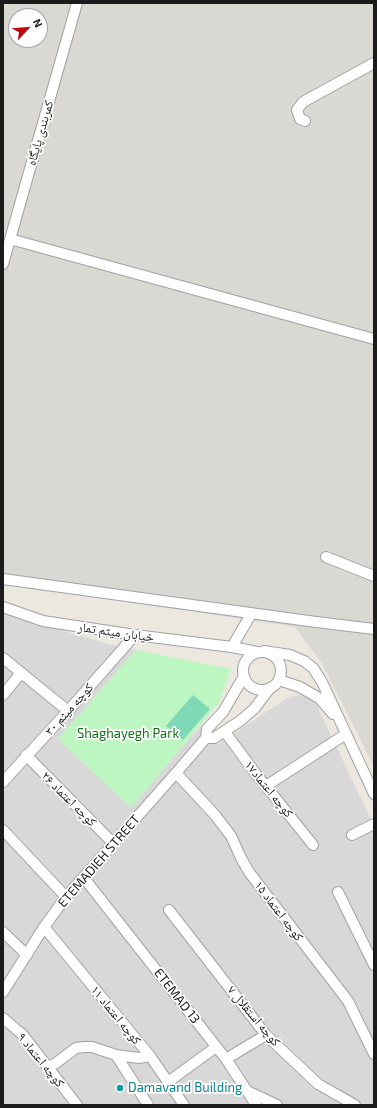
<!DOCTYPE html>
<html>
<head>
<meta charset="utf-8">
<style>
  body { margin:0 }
  #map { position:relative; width:377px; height:1108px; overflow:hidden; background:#ece8e0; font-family:"Exo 2",sans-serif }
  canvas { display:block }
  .frame { position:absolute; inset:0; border:4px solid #1b1b1b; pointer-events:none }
  .north { position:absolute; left:8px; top:8px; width:40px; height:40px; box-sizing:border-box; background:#fff; border:1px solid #a4a4a4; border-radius:50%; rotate:64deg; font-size:11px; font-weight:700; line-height:16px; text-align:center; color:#1b1b1b }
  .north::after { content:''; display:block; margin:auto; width:14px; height:18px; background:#bd090b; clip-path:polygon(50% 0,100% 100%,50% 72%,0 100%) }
</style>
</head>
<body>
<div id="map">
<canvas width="377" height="1108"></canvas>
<div class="frame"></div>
<div class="north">N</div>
</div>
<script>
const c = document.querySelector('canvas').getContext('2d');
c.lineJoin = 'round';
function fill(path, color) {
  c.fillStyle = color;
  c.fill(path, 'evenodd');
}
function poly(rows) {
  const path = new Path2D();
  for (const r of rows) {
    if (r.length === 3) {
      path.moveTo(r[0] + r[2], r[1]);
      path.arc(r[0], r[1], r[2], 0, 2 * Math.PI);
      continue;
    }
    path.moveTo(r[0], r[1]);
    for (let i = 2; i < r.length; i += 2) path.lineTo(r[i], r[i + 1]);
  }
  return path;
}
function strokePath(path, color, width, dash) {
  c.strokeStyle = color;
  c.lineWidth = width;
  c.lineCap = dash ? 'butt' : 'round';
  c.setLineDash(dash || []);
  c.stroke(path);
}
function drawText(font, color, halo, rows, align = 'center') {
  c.font = font + ' "Exo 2","Noto Naskh Arabic",sans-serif';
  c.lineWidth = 3.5;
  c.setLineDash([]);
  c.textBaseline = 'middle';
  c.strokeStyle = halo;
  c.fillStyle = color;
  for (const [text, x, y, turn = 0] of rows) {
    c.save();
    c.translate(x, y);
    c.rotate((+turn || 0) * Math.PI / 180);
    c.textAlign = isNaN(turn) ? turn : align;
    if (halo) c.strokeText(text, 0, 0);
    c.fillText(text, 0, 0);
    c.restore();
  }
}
fill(poly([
  [3,613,111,645,136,650,58,739,131,807,202,724,218,744,289,697,302,695,315,702,374,826,374,1105,3,1105]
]), '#d9d8d8');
fill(poly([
  [3,3,374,3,374,767,323,665,295,627,3,583],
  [16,16,40,16,40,40,16,40]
]), '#dad8d2');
fill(poly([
  [136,650,231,669,220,701,131,808,58,739]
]), '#bdf6c1');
fill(poly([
  [193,695,210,709,183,740,166,726]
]), '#80d9b6');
const minor = poly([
  [305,121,300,119,297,110,303,102,374,63],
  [10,239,374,339],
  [3,264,77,3],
  [326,557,374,576],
  [3,579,316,622,374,629],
  [3,607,43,621,135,635,232,647,257,652],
  [232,647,251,614],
  [264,651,290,655,304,661,313,668,322,682,374,794],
  [262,671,19],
  [3,658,68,711],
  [279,680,300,687,319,698,333,714],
  [3,695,21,673],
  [225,732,253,770,313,845],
  [206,738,214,738,240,721,254,709,270,688],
  [26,755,113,843],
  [176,773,215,815,231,836,241,858,249,872,348,1001,374,1054],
  [3,782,68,711,135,635],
  [266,786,346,734],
  [3,830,66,897],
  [352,835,374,824],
  [84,878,226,1059,247,1091,277,1105],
  [338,892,374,965],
  [169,910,266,1035,318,1084,355,1105],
  [44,927,150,1056,184,1105],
  [3,932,27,955],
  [3,992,44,927,66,897,176,773,206,738,207,729,223,712,244,676],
  [3,1018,23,1035,77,1105],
  [116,1055,148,1105],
  [226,1059,266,1035],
  [48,1067,56,1063,76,1048,84,1047,92,1047,116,1055,139,1058,150,1056],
  [168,1082,216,1047],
  [247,1091,256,1105]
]);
strokePath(minor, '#a2a2a2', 12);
strokePath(minor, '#fff', 10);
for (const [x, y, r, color] of [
  [120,1088,4,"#0f9aa8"]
]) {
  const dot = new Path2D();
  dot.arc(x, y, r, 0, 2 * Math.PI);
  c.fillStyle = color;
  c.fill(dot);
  strokePath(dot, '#fff', 1.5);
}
drawText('13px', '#1b1b1b', '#fff', [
  ["کمربندی پایگاه",40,133,-74],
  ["خیابان میثم تمار",116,632,8],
  ["کوچه میثم ۳۰",69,709,-48],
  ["کوچه اعتماد۱۷",269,789,51],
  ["کوچه اعتماد ۲۶",69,799,45],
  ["ETEMADIEH STREET",99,861,-49],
  ["کوچه اعتماد ۱۵",279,911,53],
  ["ETEMAD 13",177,996,52],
  ["کوچه اعتماد ۱۱",116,1015,51],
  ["کوچه استقلال ۷",254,1016,50],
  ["کوچه اعتماد ۹",41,1060,51]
]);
drawText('13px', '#0f7217', '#fff', [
  ["Shaghayegh Park",128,734]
]);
drawText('13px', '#0d838f', '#fff', [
  ["Damavand Building",128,1088]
], 'left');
</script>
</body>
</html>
